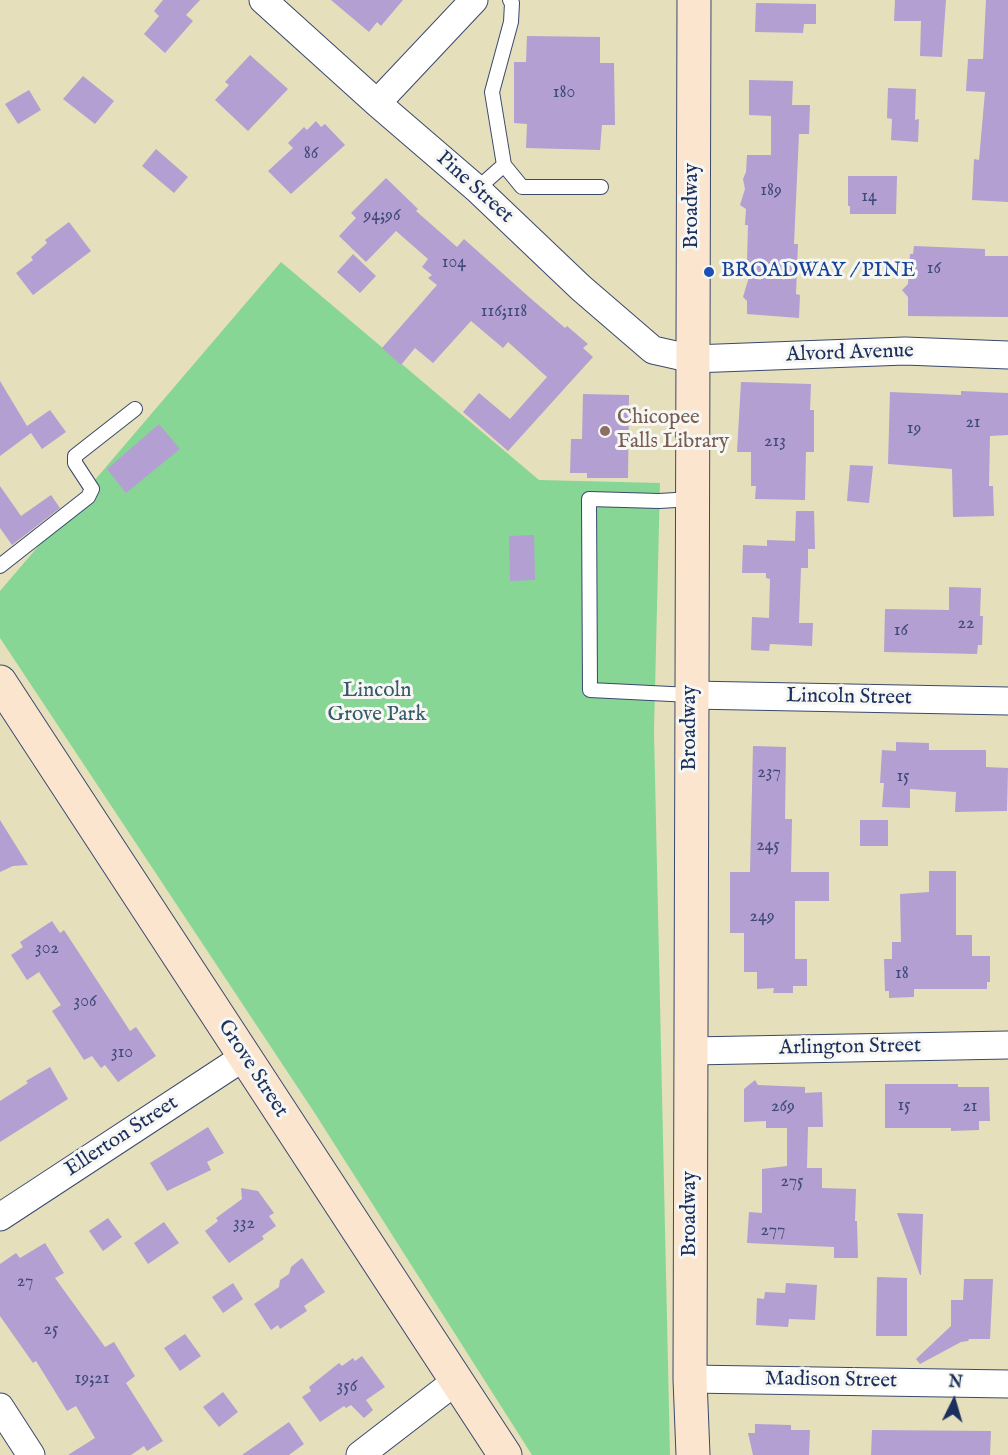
<!DOCTYPE html>
<html>
<head>
<meta charset="utf-8">
<style>
  body { margin:0 }
  #map { position:relative; width:1008px; height:1455px; overflow:hidden; background:#e6dfbb; font-family:"IM FELL English",serif }
  canvas { display:block }
  .north { position:absolute; left:924px; top:1371px; width:60px; height:60px; -webkit-text-stroke:4px #f6f6f2; paint-order:stroke; rotate:5deg; font-size:16px; font-weight:700; line-height:24px; text-align:center; color:#1b2f5e }
  .north::after { content:''; display:block; margin:auto; width:21px; height:27px; background:#1b2f5e; clip-path:polygon(50% 0,100% 100%,50% 72%,0 100%) }
</style>
</head>
<body>
<div id="map">
<canvas width="1008" height="1455"></canvas>
<div class="north">N</div>
</div>
<script>
const c = document.querySelector('canvas').getContext('2d');
c.lineJoin = 'round';
function fill(path, color) {
  c.fillStyle = color;
  c.fill(path, 'evenodd');
}
function poly(rows) {
  const path = new Path2D();
  for (const r of rows) {
    path.moveTo(r[0], r[1]);
    for (let i = 2; i < r.length; i += 2) path.lineTo(r[i], r[i + 1]);
  }
  return path;
}
function strokePath(path, color, width, dash) {
  c.strokeStyle = color;
  c.lineWidth = width;
  c.lineCap = dash ? 'butt' : 'round';
  c.setLineDash(dash || []);
  c.stroke(path);
}
function drawText(font, color, halo, rows, align = 'center') {
  c.font = font + ' "IM FELL English",serif';
  c.lineWidth = 6;
  c.setLineDash([]);
  c.textBaseline = 'middle';
  c.strokeStyle = halo;
  c.fillStyle = color;
  for (const [text, x, y, turn = 0] of rows) {
    c.save();
    c.translate(x, y);
    c.rotate((+turn || 0) * Math.PI / 180);
    c.textAlign = isNaN(turn) ? turn : align;
    if (halo) c.strokeText(text, 0, 0);
    c.fillText(text, 0, 0);
    c.restore();
  }
}
fill(poly([
  [281,262,539,480,660,483,654,731,670,1455,532,1455,314,1112,0,638,0,591]
]), '#88d695');
fill(poly([
  [163,0,200,0,186,15,193,21,165,53,144,34,159,16,154,11],
  [331,0,403,0,381,26,377,22,369,32],
  [895,0,946,0,942,57,920,56,921,21,894,21],
  [986,0,1008,0,1008,202,972,200,974,159,979,160,985,92,966,91,968,59,983,59],
  [756,3,816,4,816,24,804,24,803,33,755,32],
  [527,36,600,37,600,63,614,63,615,125,602,125,600,150,526,148,527,124,514,123,514,62,526,62],
  [250,55,288,89,248,131,215,100,229,85,225,82],
  [83,76,114,101,95,124,63,99],
  [749,80,793,81,792,105,810,105,809,134,799,134,794,244,798,244,796,294,800,295,799,318,747,314,747,301,743,297,749,277,743,270,747,262,748,225,745,225,746,209,740,205,745,189,743,179,746,172,747,155,771,155,771,116,749,115],
  [888,88,916,89,915,120,919,119,918,142,891,140,892,119,887,118],
  [29,90,41,110,18,124,5,104],
  [316,121,321,127,325,124,345,145,291,194,268,171,293,148,288,143,304,127,307,130],
  [156,149,188,177,174,193,142,166],
  [848,176,897,176,896,214,850,214,850,206,848,206],
  [386,178,418,209,416,211,457,247,464,239,529,297,565,328,567,326,588,344,583,348,593,357,508,451,463,412,479,393,510,419,547,377,508,342,503,348,471,321,433,363,415,348,401,365,382,348,437,285,428,278,432,275,422,267,428,259,396,231,366,262,339,236,356,218,351,213],
  [69,222,91,251,33,295,16,273,33,260,31,257,47,243,45,240],
  [914,246,985,249,985,256,1008,256,1008,317,908,316,908,297,902,290,908,284,910,254,913,254],
  [353,254,376,276,360,293,337,272],
  [0,381,27,426,50,410,66,432,42,449,31,433,0,456],
  [741,382,811,384,810,410,814,410,814,452,806,452,805,500,755,499,756,486,751,486,751,452,737,452],
  [961,391,1008,393,1008,435,990,436,989,486,993,486,994,516,953,517,952,469,888,464,890,392,961,395],
  [583,394,629,395,628,478,587,478,587,473,570,473,571,439,582,439],
  [159,424,180,449,126,493,107,469],
  [850,465,873,466,869,503,847,501],
  [0,486,21,516,51,495,60,508,12,545,0,528],
  [796,511,814,511,815,549,808,549,808,568,801,568,799,623,813,623,812,646,770,644,769,651,751,650,752,617,769,618,770,579,766,578,766,573,742,573,743,545,767,546,767,540,795,541],
  [534,535,535,580,510,581,509,536],
  [949,587,981,588,980,616,983,616,982,645,978,645,977,654,884,652,885,609,949,610],
  [896,742,929,743,929,750,986,750,986,767,1008,768,1007,811,955,812,956,792,910,789,910,808,882,807,884,783,880,783,882,750,896,751],
  [753,746,786,747,785,819,792,819,791,872,829,872,829,901,795,901,795,959,807,959,807,986,793,986,793,993,773,993,774,988,757,989,757,972,744,972,744,933,730,933,730,872,750,872],
  [0,820,28,865,13,866,0,872],
  [860,820,888,820,888,846,860,846],
  [929,871,956,871,956,935,972,935,972,956,990,956,990,982,987,982,987,989,914,989,914,997,889,998,889,991,885,991,884,959,892,959,892,942,901,942,900,894,929,892],
  [52,921,60,933,64,930,130,1031,136,1027,156,1056,118,1082,105,1065,101,1068,92,1056,84,1060,52,1011,61,1005,39,972,27,980,11,955,23,947,20,942],
  [50,1067,68,1099,0,1142,0,1101,28,1083,26,1081],
  [755,1080,758,1085,805,1087,805,1093,822,1092,823,1127,808,1127,807,1168,822,1168,822,1188,856,1189,855,1221,857,1221,858,1258,834,1258,834,1247,747,1243,749,1212,762,1213,762,1169,787,1166,787,1128,766,1128,766,1121,744,1122,744,1089],
  [885,1084,958,1084,958,1087,989,1087,990,1121,979,1121,979,1130,951,1131,951,1128,885,1128],
  [208,1127,224,1153,207,1162,211,1170,167,1191,150,1163],
  [241,1188,258,1191,274,1213,269,1216,276,1226,262,1236,264,1239,229,1263,205,1231,218,1221,216,1218,242,1199],
  [897,1213,923,1214,921,1275,920,1275],
  [108,1218,122,1237,103,1251,89,1231],
  [164,1222,179,1243,148,1264,134,1243],
  [45,1243,64,1273,55,1278,105,1347,114,1342,135,1376,126,1383,163,1441,147,1451,144,1446,131,1455,68,1455,95,1438,76,1406,67,1411,36,1361,33,1363,0,1316,0,1264,16,1253,20,1258],
  [302,1258,325,1292,304,1306,307,1311,280,1329,278,1325,271,1330,254,1304,279,1287,280,1280,289,1274,291,1267],
  [877,1277,907,1278,907,1336,876,1336],
  [964,1279,993,1279,990,1339,969,1339,968,1341,961,1342,920,1364,916,1359,951,1326,951,1300,963,1300],
  [233,1283,243,1299,223,1313,212,1297],
  [786,1283,817,1285,815,1320,789,1319,788,1327,756,1325,757,1298,764,1299,765,1292,785,1293],
  [185,1334,201,1356,180,1371,164,1348],
  [362,1356,385,1387,366,1400,373,1410,364,1418,351,1405,346,1408,344,1406,320,1422,302,1397,311,1391,309,1387,339,1363,342,1366,353,1358,355,1361],
  [223,1392,238,1412,219,1427,203,1407],
  [289,1422,304,1444,289,1455,242,1455],
  [755,1424,791,1425,791,1430,810,1430,809,1455,753,1455,748,1433,755,1433],
  [872,1430,991,1431,990,1455,871,1455]
]), '#b39fd1');
const service = poly([
  [504,165,522,187,601,187],
  [477,189,504,165,492,92,511,22,512,3,510,0],
  [0,566,88,497,92,489,75,463,75,456,135,409],
  [691,695,590,690,589,499,659,501,693,499]
]);
const minor = poly([
  [263,0,377,103,477,189,581,288,653,350,693,359,905,351,1008,355],
  [377,103,474,0],
  [691,695,1008,701],
  [692,1051,1008,1045],
  [0,1217,244,1057],
  [690,1379,1008,1384],
  [0,1407,31,1455],
  [360,1455,456,1381]
]);
const secondary = poly([
  [0,682,505,1455],
  [693,1455,690,1379,694,0]
]);
strokePath(service, '#39496c', 16);
strokePath(minor, '#39496c', 29);
strokePath(secondary, '#39496c', 35);
strokePath(service, '#fff', 14);
strokePath(minor, '#fff', 27);
strokePath(secondary, '#fce5cf', 33);
for (const [x, y, r, color] of [
  [709,272,6,"#1a4fb4"],
  [605,431,6,"#8d6e63"]
]) {
  const dot = new Path2D();
  dot.arc(x, y, r, 0, 2 * Math.PI);
  c.fillStyle = color;
  c.fill(dot);
  strokePath(dot, '#f6f6f2', 2);
}
drawText('18px', '#414b7b', null, [
  ["180",564,93],
  ["86",311,154],
  ["189",771,191],
  ["14",869,197],
  ["94;96",382,216],
  ["104",454,263],
  ["16",934,269],
  ["116;118",504,312],
  ["21",973,423],
  ["19",914,429],
  ["213",775,442],
  ["22",966,624],
  ["16",901,631],
  ["237",769,773],
  ["15",903,777],
  ["245",768,846],
  ["249",762,917],
  ["302",47,949],
  ["18",902,974],
  ["306",85,1002],
  ["310",122,1053],
  ["15",904,1106],
  ["269",783,1107],
  ["21",970,1107],
  ["275",792,1182],
  ["332",244,1224],
  ["277",773,1231],
  ["27",25,1282],
  ["25",51,1330],
  ["19;21",92,1379],
  ["356",347,1387]
]);
drawText('21px', '#1b2f5e', '#f6f6f2', [
  ["Pine Street",474,188,42],
  ["Broadway",693,206,-90],
  ["Alvord Avenue",850,354,-2],
  ["Lincoln Street",849,698,1],
  ["Broadway",691,728,-90],
  ["Arlington Street",850,1048,-1],
  ["Grove Street",252,1069,57],
  ["Ellerton Street",122,1137,-33],
  ["Broadway",691,1214,-90],
  ["Madison Street",831,1381,1]
]);
drawText('21px', '#164399', '#f6f6f2', [
  ["BROADWAY / PINE",721,272]
], 'left');
drawText('21px', '#785e54', '#f6f6f2', [
  ["Chicopee",617,419],
  ["Falls Library",617,443]
], 'left');
drawText('21px', '#36596c', '#f6f6f2', [
  ["Lincoln",377,692],
  ["Grove Park",377,716]
]);
</script>
</body>
</html>
